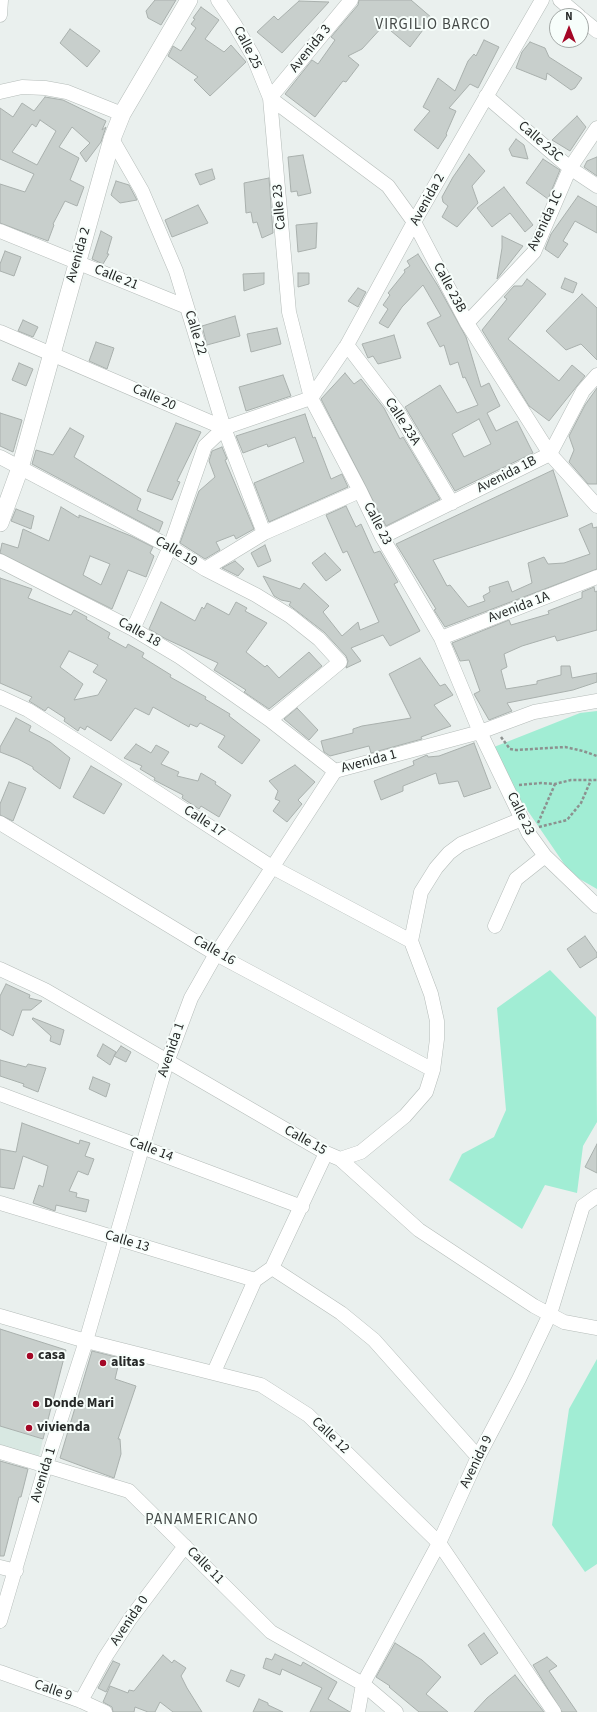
<!DOCTYPE html>
<html>
<head>
<meta charset="utf-8">
<style>
  body { margin:0 }
  #map { position:relative; width:597px; height:1712px; overflow:hidden; background:#eaf0ee; font-family:"Source Sans 3",sans-serif }
  canvas { display:block }
  .north { position:absolute; left:549px; top:8px; width:40px; height:40px; box-sizing:border-box; background:#f7fefb; border:1px solid #a3a8a6; border-radius:50%; rotate:0deg; font-size:11px; font-weight:700; line-height:16px; text-align:center; color:#252827 }
  .north::after { content:''; display:block; margin:auto; width:14px; height:18px; background:#a40726; clip-path:polygon(50% 0,100% 100%,50% 72%,0 100%) }
</style>
</head>
<body>
<div id="map">
<canvas width="597" height="1712"></canvas>
<div class="north">N</div>
</div>
<script>
const c = document.querySelector('canvas').getContext('2d');
c.lineJoin = 'round';
function fill(path, color) {
  c.fillStyle = color;
  c.fill(path, 'evenodd');
}
function poly(rows) {
  const path = new Path2D();
  for (const r of rows) {
    path.moveTo(r[0], r[1]);
    for (let i = 2; i < r.length; i += 2) path.lineTo(r[i], r[i + 1]);
  }
  return path;
}
function strokePath(path, color, width, dash) {
  c.strokeStyle = color;
  c.lineWidth = width;
  c.lineCap = dash ? 'butt' : 'round';
  c.setLineDash(dash || []);
  c.stroke(path);
}
function drawText(font, color, halo, rows, align = 'center') {
  c.font = font + ' "Source Sans 3",sans-serif';
  c.lineWidth = 4;
  c.setLineDash([]);
  c.textBaseline = 'middle';
  c.strokeStyle = halo;
  c.fillStyle = color;
  for (const [text, x, y, turn = 0] of rows) {
    c.save();
    c.translate(x, y);
    c.rotate((+turn || 0) * Math.PI / 180);
    c.textAlign = isNaN(turn) ? turn : align;
    if (halo) c.strokeText(text, 0, 0);
    c.fillText(text, 0, 0);
    c.restore();
  }
}
fill(poly([
  [0,1421,13,1430,43,1439,39,1457,0,1445]
]), '#d8e8e2');
fill(poly([
  [597,711,597,889,571,874,519,798,494,747,580,713],
  [550,970,596,1017,597,1122,583,1146,577,1193,545,1185,522,1229,449,1180,462,1154,494,1137,506,1110,497,1008],
  [597,1359,597,1564,585,1572,552,1525,569,1409]
]), '#a1edd4');
const building = poly([
  [155,0,176,0,161,25,148,18,146,11,155,0],
  [359,0,411,0,432,18,410,47,384,25,362,49,348,56,359,65,346,82,343,81,315,117,285,94,312,60,318,64,335,40,331,37,358,5,359,0],
  [299,1,329,2,282,53,257,32,274,16,278,20,299,1],
  [201,7,219,20,205,39,224,52,231,45,246,62,210,96,194,80,198,77,168,56,173,46,181,51,196,28,191,24,195,19,193,18,201,7],
  [70,29,100,51,87,67,60,43,70,29],
  [484,40,499,47,478,88,470,84,449,108,456,111,446,134,447,135,438,149,414,130,430,111,423,107,438,78,455,91,468,61,474,54,476,56,484,40],
  [530,42,545,48,549,57,582,78,575,88,571,90,547,73,546,80,516,68,522,52,530,42],
  [45,97,63,100,106,121,102,130,106,127,101,142,86,162,80,153,90,143,72,127,59,147,79,158,70,180,84,187,77,206,65,201,53,224,54,225,48,241,0,223,0,184,25,192,34,174,0,159,0,108,13,117,22,103,34,111,45,97],
  [40,120,56,131,37,165,12,152,32,124,36,127,40,120],
  [577,116,586,127,570,151,552,140,577,116],
  [516,139,524,145,528,159,512,156,509,149,516,139],
  [469,154,485,171,472,186,478,203,457,227,442,217,448,206,443,202,442,197,453,177,469,154],
  [303,155,311,193,298,196,297,191,291,192,288,157,303,155],
  [597,157,597,176,584,167,587,161,597,157],
  [543,159,560,170,548,199,526,183,543,159],
  [212,169,215,179,200,185,195,174,212,169],
  [269,178,273,233,262,238,257,222,253,223,251,212,246,213,244,183,269,178],
  [116,181,129,185,137,200,120,203,111,195,116,181],
  [504,187,533,225,525,232,510,213,492,227,477,208,504,187],
  [578,196,597,207,597,233,575,221,563,241,568,244,558,258,545,249,551,234,578,196],
  [198,205,208,223,172,237,165,220,198,205],
  [317,223,316,248,298,252,296,225,317,223],
  [101,231,112,237,107,254,109,254,103,264,92,259,101,231],
  [502,236,523,246,497,279,502,248,502,236],
  [5,251,21,257,14,276,0,271,0,264,5,251],
  [418,254,438,286,466,337,481,387,489,383,500,406,487,413,496,431,517,421,533,453,455,491,405,407,440,385,457,413,478,405,465,377,463,378,458,362,450,365,444,345,440,347,427,323,441,316,423,285,402,307,388,328,379,323,388,309,383,305,390,295,388,293,405,272,404,270,410,266,407,261,418,254],
  [479,419,491,444,464,457,452,434,479,419],
  [264,273,264,284,244,291,243,274,264,273],
  [298,273,309,273,309,284,298,287,298,273],
  [565,278,577,283,573,293,561,288,565,278],
  [527,279,546,294,508,339,559,381,572,365,585,376,549,421,529,406,482,330,507,299,504,297,514,286,522,286,527,279],
  [358,288,366,292,358,307,348,301,358,288],
  [582,294,597,308,597,360,581,344,566,350,546,331,582,294],
  [235,316,240,336,207,345,202,326,235,316],
  [23,320,38,327,33,337,18,331,23,320],
  [277,328,281,344,251,352,247,334,277,328],
  [394,335,401,358,378,364,373,356,368,358,362,344,394,335],
  [96,342,114,348,107,369,89,361,96,342],
  [19,363,33,369,26,386,12,380,19,363],
  [345,373,354,384,361,379,384,408,400,439,403,437,440,499,386,526,321,399,345,373],
  [283,375,291,396,246,411,239,387,283,375],
  [597,388,597,484,588,484,569,462,574,450,569,436,585,405,597,388],
  [0,413,22,420,13,452,0,446,0,413],
  [305,414,313,438,315,437,331,479,342,474,348,487,269,522,254,483,304,462,295,437,268,447,267,444,243,453,236,436,305,414],
  [176,423,201,432,177,481,180,482,172,500,147,491,176,423],
  [70,428,84,436,74,457,141,499,137,510,163,522,159,532,32,464,36,450,53,455,70,428],
  [222,447,227,459,225,460,254,529,236,539,234,535,216,542,220,550,205,559,180,543,199,491,215,477,209,461,212,451,222,447],
  [553,470,568,516,433,560,447,586,450,585,468,607,485,601,483,596,490,592,489,587,508,581,512,592,532,583,528,563,544,557,548,564,564,563,590,554,579,529,592,523,593,528,597,527,597,569,445,627,434,610,436,609,396,544,553,470],
  [346,506,356,527,361,524,374,553,380,551,398,582,394,584,420,631,390,646,383,635,351,648,361,661,346,668,348,661,346,656,324,632,289,605,291,602,281,600,274,596,263,576,300,589,304,583,329,606,323,612,342,636,358,622,360,630,379,622,347,551,343,553,326,515,346,506],
  [61,507,79,518,79,515,131,536,153,547,150,553,154,556,146,577,128,570,112,609,0,553,2,543,18,548,23,529,49,541,61,507],
  [90,556,110,564,101,585,83,575,90,556],
  [16,509,34,516,31,529,11,521,16,509],
  [265,545,271,561,258,567,251,553,265,545],
  [325,553,341,570,326,581,312,563,325,553],
  [235,561,244,569,238,576,222,568,235,561],
  [0,578,32,589,28,598,71,615,74,610,87,617,86,619,110,633,108,638,126,648,128,644,144,653,142,657,171,675,170,677,206,697,205,699,230,714,229,716,260,740,242,764,218,747,225,736,200,723,197,727,190,724,189,727,153,707,149,715,135,708,111,741,87,726,85,730,80,727,78,731,64,721,65,718,48,707,45,711,29,701,32,697,0,683,0,578],
  [69,651,98,665,93,672,107,680,98,695,74,700,83,684,60,667,69,651],
  [594,587,595,592,597,591,597,630,557,641,555,636,522,646,504,654,507,667,501,670,506,689,537,684,537,681,561,675,561,666,570,666,572,678,597,673,597,682,573,690,507,703,512,711,489,720,474,694,480,691,469,660,460,661,452,643,509,620,511,625,549,614,548,611,582,598,582,592,594,587],
  [161,602,195,621,202,607,204,609,207,603,229,615,236,602,247,608,245,611,267,623,246,652,265,667,267,665,279,678,309,652,322,666,269,709,244,692,246,690,214,670,218,663,166,639,149,629,161,602],
  [420,658,440,686,445,684,453,695,434,705,451,726,421,737,422,739,371,753,369,746,330,756,324,752,321,741,353,733,353,729,362,726,411,718,389,674,420,658],
  [297,708,318,730,309,740,284,719,297,708],
  [16,718,31,726,29,731,50,742,70,758,60,789,33,769,33,767,18,759,0,752,0,747,16,718],
  [474,743,491,788,464,797,458,781,439,784,436,773,403,786,403,791,381,800,374,781,414,765,413,761,427,755,428,757,439,756,474,743],
  [136,744,151,753,156,745,169,752,161,764,179,772,177,776,198,781,201,773,216,782,215,784,231,795,219,817,201,806,199,809,196,807,182,798,183,795,154,780,155,778,140,769,142,766,124,758,136,744],
  [295,765,315,782,298,800,302,804,287,822,273,811,280,801,275,799,278,791,269,781,295,765],
  [91,766,122,784,104,814,73,797,91,766],
  [9,782,26,788,13,821,0,815,0,804,9,782],
  [585,936,597,953,597,957,580,968,567,949,585,936],
  [6,984,30,995,29,998,42,1001,31,1010,22,1010,13,1036,0,1029,0,996,6,984],
  [33,1018,64,1030,60,1045,50,1041,51,1036,32,1019,33,1018],
  [103,1044,116,1052,110,1065,97,1056,103,1044],
  [121,1046,131,1052,126,1062,114,1056,121,1046],
  [0,1060,26,1067,28,1064,46,1068,38,1092,23,1086,24,1084,0,1076,0,1060],
  [93,1077,110,1084,106,1097,89,1089,93,1077],
  [22,1123,79,1144,80,1140,90,1143,85,1156,94,1159,88,1175,78,1171,69,1191,77,1193,76,1197,89,1200,86,1212,56,1205,55,1211,33,1203,39,1185,43,1187,48,1166,23,1156,14,1189,0,1187,0,1149,16,1152,22,1123],
  [597,1144,597,1173,585,1167,597,1144],
  [0,1329,66,1350,43,1439,0,1426,0,1329],
  [92,1351,120,1358,115,1379,136,1386,118,1439,120,1439,121,1454,114,1478,60,1458,92,1351],
  [0,1461,28,1469,21,1497,19,1497,4,1556,0,1556,0,1461],
  [484,1633,498,1653,481,1665,468,1645,484,1633],
  [395,1643,422,1660,441,1677,426,1694,448,1712,419,1712,389,1687,390,1686,376,1677,395,1643],
  [275,1654,301,1666,303,1662,337,1682,328,1699,350,1712,310,1712,322,1688,282,1669,280,1675,263,1668,266,1658,272,1660,275,1654],
  [163,1655,172,1663,174,1660,186,1668,181,1676,187,1688,202,1712,173,1712,160,1702,155,1712,148,1712,135,1707,134,1712,113,1712,112,1707,103,1702,110,1686,128,1693,129,1690,134,1691,163,1655],
  [547,1657,557,1666,549,1671,577,1712,562,1712,533,1665,547,1657],
  [113,1661,120,1664,106,1692,98,1688,113,1661],
  [231,1670,245,1675,239,1687,226,1681,231,1670],
  [515,1675,544,1712,474,1712,487,1698,515,1675],
  [259,1699,268,1703,268,1705,283,1712,253,1712,259,1699]
]);
fill(building, '#c8cfcc');
strokePath(building, '#a9b0ad', 1);
const minor = poly([
  [218,0,235,25,253,56,270,98,289,312,311,398,360,491,382,537,441,638,480,732,529,834,545,856,597,906],
  [560,0,579,16],
  [0,15,1,0],
  [581,18,597,31],
  [0,92,22,87,45,88,67,92,122,114],
  [486,96,570,168,597,186],
  [270,98,388,186,414,222,467,323,550,454,597,506],
  [270,98,351,0],
  [112,139,142,191,176,271,224,428,264,533],
  [0,231,187,307],
  [467,323,534,252,570,168,597,128],
  [0,332,224,428,311,398,347,345,414,222,542,0],
  [347,345,398,412,452,503],
  [0,457,170,547,205,569,256,595,290,616,319,639,340,662,270,720],
  [382,537,550,454,583,391,597,375],
  [0,561,133,629,180,657,270,720,335,771],
  [205,569,264,533,360,491],
  [133,629,170,547,205,446,224,428],
  [441,638,597,577],
  [0,697,28,710,109,761,272,867,411,941],
  [0,823,216,954,433,1070],
  [495,926,516,879,545,856],
  [0,969,45,990,326,1153,340,1159,419,1230,534,1306,564,1322,597,1328],
  [0,1094,302,1207],
  [340,1159,361,1152,405,1116,426,1092,433,1070,437,1039,437,1021,431,994,411,941,421,892,436,868,449,853,461,844,522,819],
  [0,1203,255,1280],
  [272,1268,341,1313,374,1340,478,1457],
  [0,1316,86,1341,261,1385,308,1415,439,1543,554,1712],
  [214,1372,255,1280,272,1268,326,1153],
  [0,1452,129,1491,271,1632,363,1684,396,1712],
  [0,1567,16,1571],
  [0,1621,46,1465,86,1341,167,1062,191,998,216,954,335,771,480,732,534,712,597,701],
  [0,1672,81,1701,105,1712],
  [81,1701,104,1659,130,1619,185,1546],
  [358,1712,363,1684,439,1543,478,1457,519,1379,550,1314,583,1206,597,1196]
]);
const tertiary = poly([
  [0,523,20,468,112,139,122,114,189,0]
]);
strokePath(minor, '#b5bcb9', 15);
strokePath(tertiary, '#b5bcb9', 18);
strokePath(poly([
  [501,737,510,749,516,750,565,747,583,751,597,756],
  [519,785,541,783,555,784,571,780,597,780],
  [538,823,555,784],
  [539,827,567,820,581,803,591,780]
]), '#8c918f', 2.5, [3, 2]);
strokePath(minor, '#fff', 14);
strokePath(tertiary, '#fff', 17);
for (const [x, y, r, color] of [
  [30,1356,4,"#a40726"],
  [103,1363,4,"#a40726"],
  [36,1404,4,"#a40726"],
  [29,1428,4,"#a40726"]
]) {
  const dot = new Path2D();
  dot.arc(x, y, r, 0, 2 * Math.PI);
  c.fillStyle = color;
  c.fill(dot);
  strokePath(dot, '#f7fefb', 1.5);
}
drawText('14px', '#252827', '#f7fefb', [
  ["Calle 25",247,48,63],
  ["Avenida 3",311,49,-51],
  ["Calle 23C",540,142,41],
  ["Avenida 2",428,200,-61],
  ["Calle 23",280,207,-95],
  ["Avenida 1C",546,221,-65],
  ["Avenida 2",79,255,-74],
  ["Calle 21",116,278,22],
  ["Calle 23B",449,288,62],
  ["Calle 22",195,333,73],
  ["Calle 20",154,398,24],
  ["Calle 23A",402,422,57],
  ["Avenida 1B",507,475,-27],
  ["Calle 23",377,524,63],
  ["Calle 19",176,552,30],
  ["Avenida 1A",519,608,-21],
  ["Calle 18",139,633,29],
  ["Avenida 1",369,762,-15],
  ["Calle 23",520,814,64],
  ["Calle 17",204,822,33],
  ["Calle 16",214,951,30],
  ["Avenida 1",172,1050,-71],
  ["Calle 15",305,1141,29],
  ["Calle 14",151,1150,21],
  ["Calle 13",127,1242,17],
  ["Calle 12",330,1436,43],
  ["Avenida 9",477,1462,-64],
  ["Avenida 1",44,1475,-73],
  ["Calle 11",205,1566,45],
  ["Avenida 0",130,1621,-56],
  ["Calle 9",53,1691,19]
]);
drawText('bold 14px', '#252827', '#f7fefb', [
  ["casa",38,1356],
  ["alitas",111,1363],
  ["Donde Mari",44,1404],
  ["vivienda",37,1428]
], 'left');
c.letterSpacing = '1px';
drawText('15px', '#434846', '#f7fefb', [
  ["VIRGILIO BARCO",433,26],
  ["PANAMERICANO",202,1521]
]);
c.letterSpacing = '0px';
</script>
</body>
</html>
